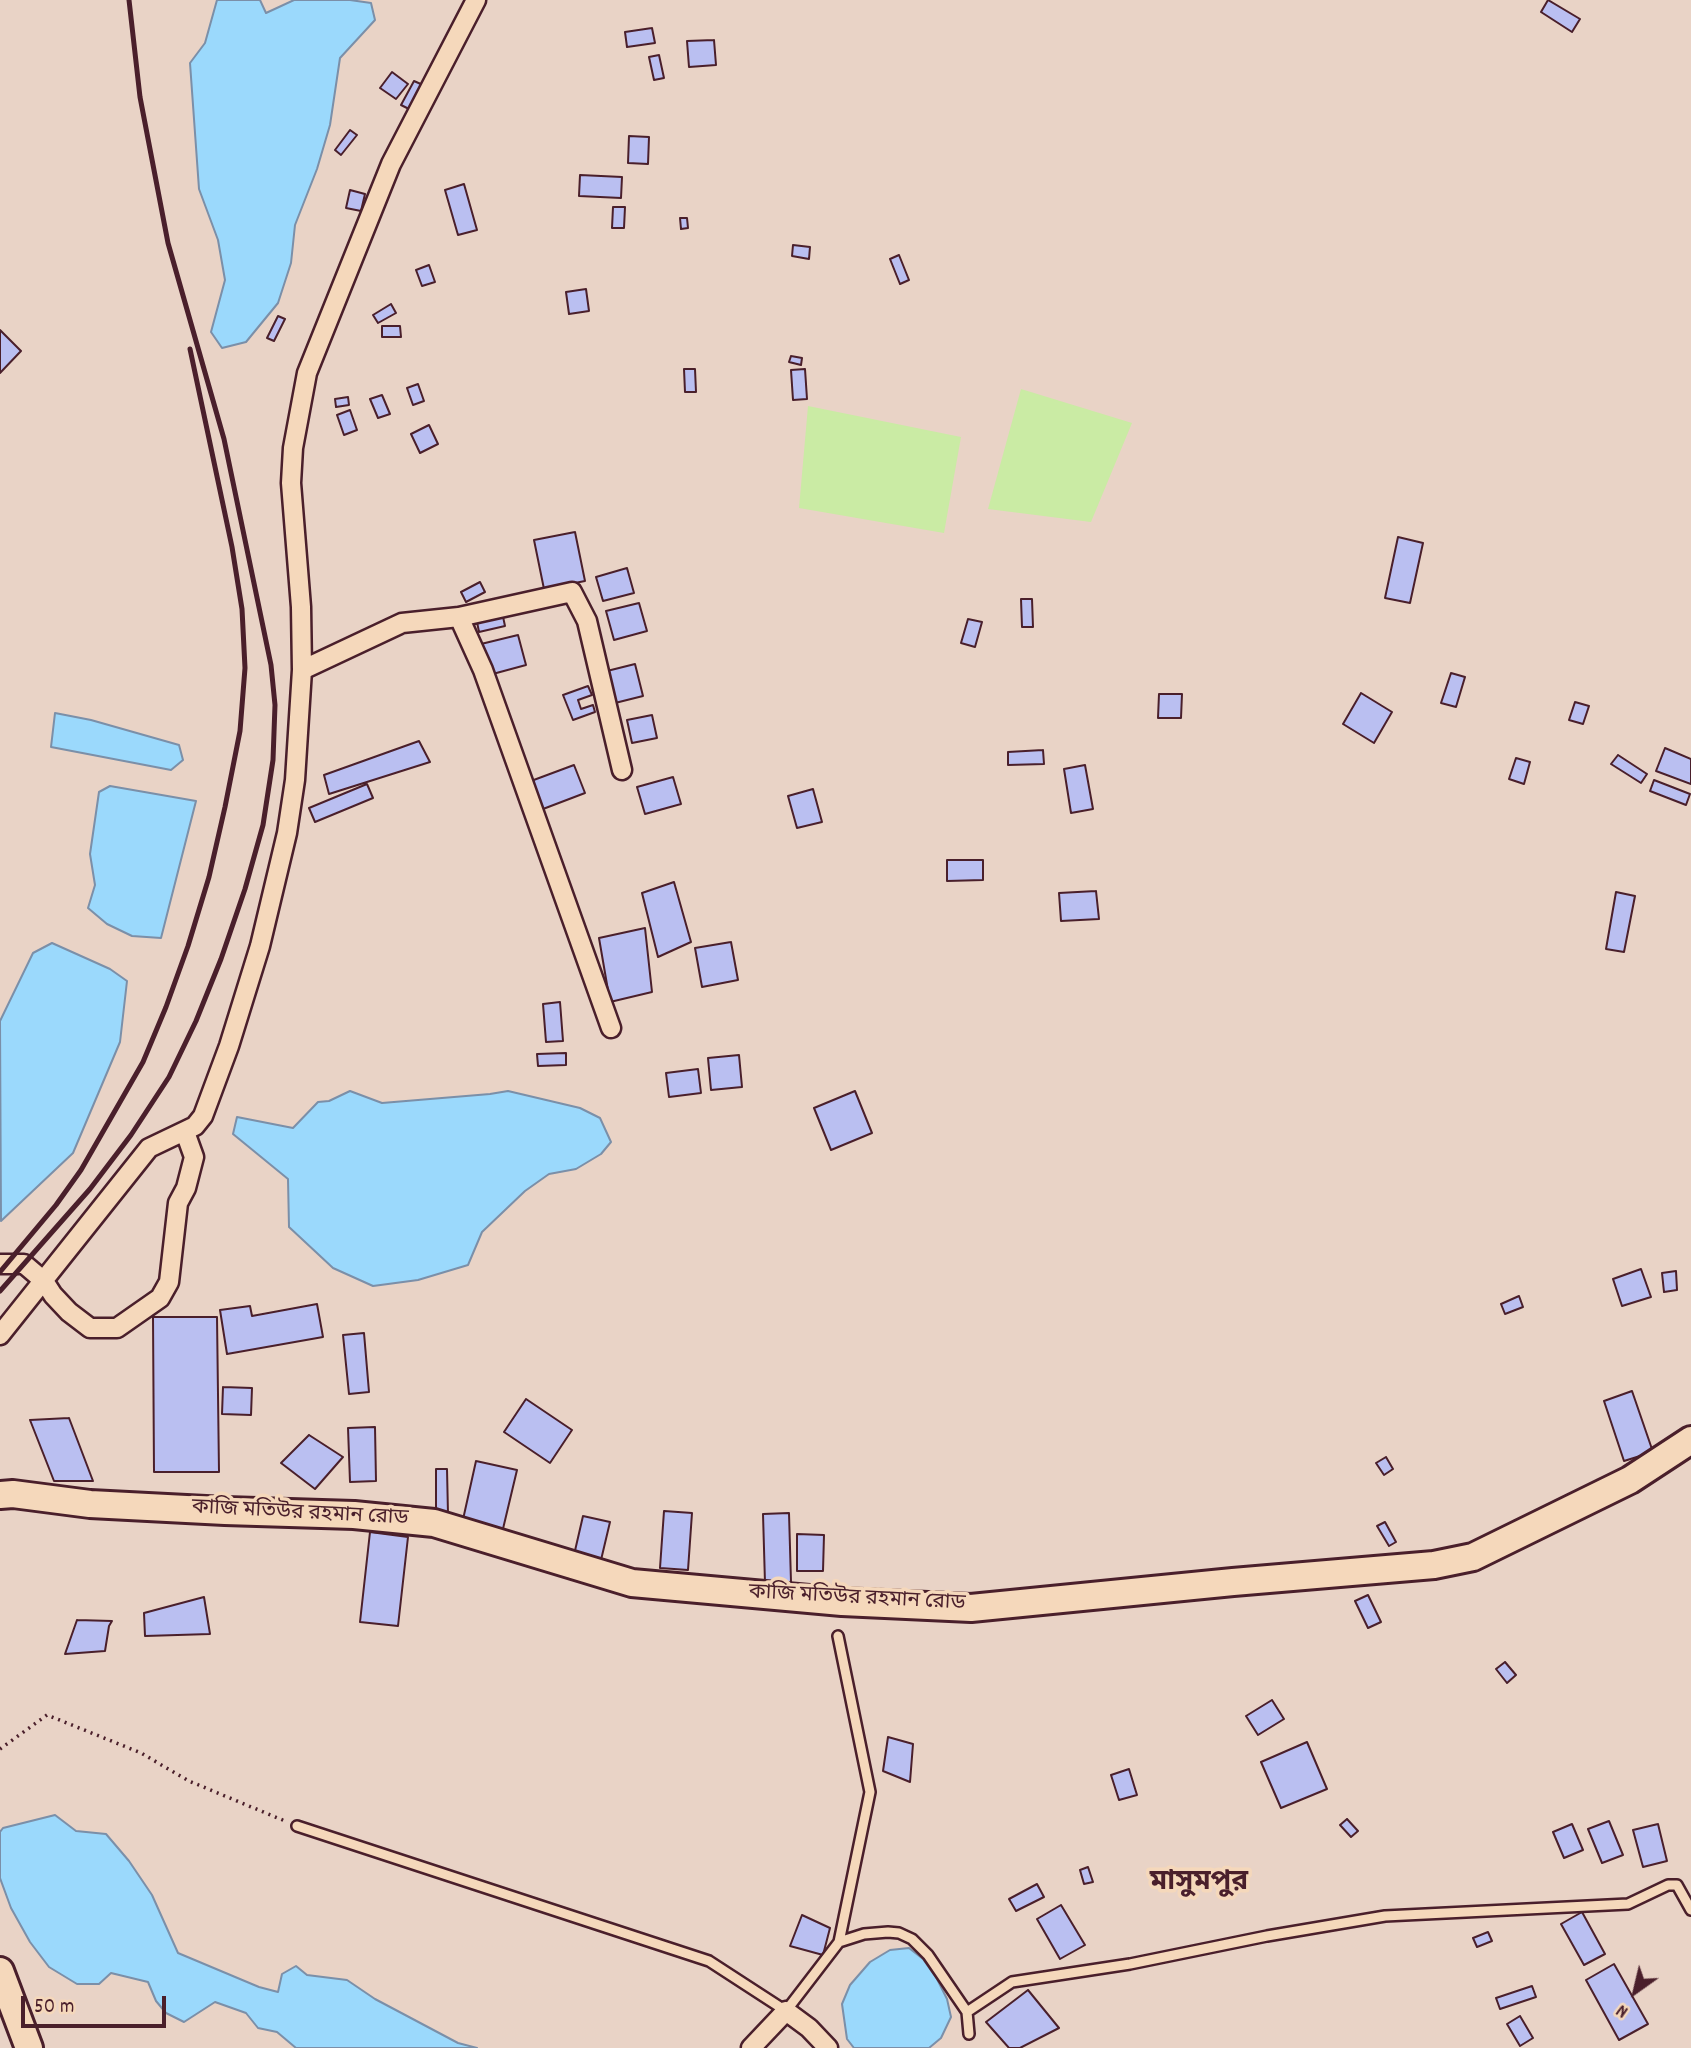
<!DOCTYPE html>
<html>
<head>
<meta charset="utf-8">
<style>
  body { margin:0 }
  #map { position:relative; width:1691px; height:2048px; overflow:hidden; background:#e9d3c6; font-family:Dekko,sans-serif }
  canvas { display:block }
  .north { position:absolute; left:1600px; top:1957px; width:70px; height:70px; -webkit-text-stroke:5px #f5d8bb; paint-order:stroke; rotate:214deg; font-size:19px; font-weight:700; line-height:28px; text-align:center; color:#4a1f2b }
  .north::after { content:''; display:block; margin:auto; width:24px; height:32px; background:#4a1f2b; clip-path:polygon(50% 0,100% 100%,50% 72%,0 100%) }
  .scale { position:absolute; left:21px; top:1996px; width:145px; height:32px; box-sizing:border-box; border:4px solid #4a1f2b; border-top:0; padding-left:9px; font-size:21px; line-height:24px; white-space:nowrap; color:#4a1f2b; -webkit-text-stroke:5px #f5d8bb; paint-order:stroke }
</style>
</head>
<body>
<div id="map">
<canvas width="1691" height="2048"></canvas>
<div class="north">N</div>
<div class="scale">50 m</div>
</div>
<script>
const c = document.querySelector('canvas').getContext('2d');
c.lineJoin = 'round';
function fill(path, color) {
  c.fillStyle = color;
  c.fill(path, 'evenodd');
}
function poly(rows) {
  const path = new Path2D();
  for (const r of rows) {
    path.moveTo(r[0], r[1]);
    for (let i = 2; i < r.length; i += 2) path.lineTo(r[i], r[i + 1]);
  }
  return path;
}
function strokePath(path, color, width, dash) {
  c.strokeStyle = color;
  c.lineWidth = width;
  c.lineCap = dash ? 'butt' : 'round';
  c.setLineDash(dash || []);
  c.stroke(path);
}
function drawText(font, color, halo, rows, align = 'center') {
  c.font = font + ' Dekko,"Noto Sans Bengali",sans-serif';
  c.lineWidth = 7;
  c.setLineDash([]);
  c.textBaseline = 'middle';
  c.strokeStyle = halo;
  c.fillStyle = color;
  for (const [text, x, y, turn = 0] of rows) {
    c.save();
    c.translate(x, y);
    c.rotate((+turn || 0) * Math.PI / 180);
    c.textAlign = isNaN(turn) ? turn : align;
    if (halo) c.strokeText(text, 0, 0);
    c.fillText(text, 0, 0);
    c.restore();
  }
}
fill(poly([
  [1021,389,1132,423,1091,522,988,509],
  [808,406,961,437,944,533,799,508]
]), '#caeba4');
const water = poly([
  [217,0,260,0,266,13,294,0,350,0,371,3,375,20,340,58,330,125,317,169,295,225,291,263,278,303,246,342,222,348,211,332,225,280,218,240,199,189,190,63,205,43,217,0],
  [55,713,91,720,179,745,183,760,171,770,51,747,55,713],
  [110,786,196,801,161,938,132,936,107,924,88,908,95,885,90,854,99,792,110,786],
  [52,943,110,969,127,981,120,1042,73,1153,1,1221,0,1021,33,953,52,943],
  [350,1091,382,1103,490,1094,508,1091,580,1108,600,1118,611,1142,601,1154,576,1169,549,1174,525,1191,482,1232,468,1265,418,1280,373,1286,333,1268,289,1227,288,1179,233,1134,237,1117,293,1128,318,1102,329,1101,350,1091],
  [55,1815,76,1831,106,1834,129,1861,152,1895,178,1953,259,1987,278,1992,282,1974,296,1966,307,1975,347,1980,375,1999,458,2043,477,2048,296,2048,277,2032,258,2028,246,2013,215,2002,184,2022,166,2013,156,2001,148,1982,111,1973,99,1984,77,1984,49,1967,30,1942,11,1908,0,1878,0,1832,3,1828,55,1815],
  [909,1948,923,1959,937,1979,947,1999,951,2017,941,2038,929,2048,854,2048,847,2039,842,2004,850,1985,870,1962,890,1950,909,1948]
]);
fill(water, '#9bd9fc');
strokePath(water, '#7b8fa8', 2);
const building = poly([
  [1548,0,1580,19,1572,32,1541,12,1548,0],
  [652,28,655,43,627,47,625,32,652,28],
  [714,40,716,65,689,67,687,41,714,40],
  [659,55,664,78,654,80,649,57,659,55],
  [392,72,408,84,396,99,380,88,392,72],
  [414,81,423,85,411,110,401,105,414,81],
  [350,130,357,135,341,155,335,150,350,130],
  [629,136,649,137,648,164,628,163,629,136],
  [580,175,622,177,621,198,579,196,580,175],
  [464,184,477,230,458,235,445,190,464,184],
  [350,190,365,194,361,211,346,208,350,190],
  [613,207,625,207,624,228,612,228,613,207],
  [680,218,687,218,688,228,681,229,680,218],
  [793,245,810,247,809,259,792,256,793,245],
  [899,255,909,280,900,284,890,259,899,255],
  [429,265,435,282,422,286,416,270,429,265],
  [586,289,589,311,569,314,566,292,586,289],
  [391,304,396,313,378,323,373,315,391,304],
  [278,316,285,319,274,341,267,338,278,316],
  [382,326,400,326,401,337,382,337,382,326],
  [0,330,21,351,0,373,0,330],
  [791,356,802,358,801,365,789,362,791,356],
  [684,369,695,369,696,392,685,392,684,369],
  [805,369,807,399,793,400,791,370,805,369],
  [418,384,424,401,413,405,407,388,418,384],
  [382,395,390,414,378,418,370,399,382,395],
  [348,397,349,405,336,407,335,399,348,397],
  [350,410,357,430,344,435,337,415,350,410],
  [429,425,438,444,420,453,411,434,429,425],
  [575,532,585,581,544,589,534,540,575,532],
  [1398,537,1423,543,1410,603,1385,598,1398,537],
  [627,568,634,593,603,601,596,577,627,568],
  [480,582,485,592,466,602,461,592,480,582],
  [1021,599,1032,599,1033,627,1022,627,1021,599],
  [639,603,647,631,614,640,606,611,639,603],
  [502,612,505,626,479,632,476,617,502,612],
  [968,619,982,622,975,647,961,643,968,619],
  [518,635,526,665,489,675,481,644,518,635],
  [635,664,643,696,615,703,607,671,635,664],
  [1451,673,1465,677,1456,707,1441,703,1451,673],
  [588,686,592,695,578,700,581,709,593,705,595,712,573,720,563,695,588,686],
  [1361,693,1392,712,1374,743,1343,724,1361,693],
  [1159,694,1182,694,1181,718,1158,718,1159,694],
  [1575,702,1589,706,1583,724,1569,720,1575,702],
  [652,715,657,738,632,743,627,720,652,715],
  [419,741,430,762,329,794,324,775,419,741],
  [1665,748,1691,759,1691,784,1656,771,1665,748],
  [1043,750,1044,764,1008,765,1008,752,1043,750],
  [1618,755,1647,774,1641,783,1611,764,1618,755],
  [1516,758,1530,762,1524,784,1509,779,1516,758],
  [574,765,585,793,543,809,531,781,574,765],
  [1085,765,1093,809,1071,813,1064,769,1085,765],
  [673,777,681,804,645,814,637,787,673,777],
  [1654,780,1690,794,1686,805,1650,791,1654,780],
  [367,784,373,798,315,822,309,808,367,784],
  [813,789,822,822,797,828,788,796,813,789],
  [947,860,983,860,983,880,947,881,947,860],
  [674,882,691,942,658,957,642,893,674,882],
  [1096,891,1099,919,1061,921,1059,893,1096,891],
  [1616,892,1635,896,1624,952,1606,949,1616,892],
  [645,928,652,992,610,1002,599,938,645,928],
  [731,942,738,980,702,987,695,948,731,942],
  [560,1002,563,1041,546,1042,543,1004,560,1002],
  [566,1053,566,1065,538,1066,537,1054,566,1053],
  [739,1055,742,1087,711,1090,708,1058,739,1055],
  [698,1069,701,1093,669,1097,666,1073,698,1069],
  [855,1091,872,1133,831,1150,814,1108,855,1091],
  [1641,1269,1651,1297,1622,1306,1613,1279,1641,1269],
  [1676,1271,1677,1290,1664,1292,1662,1273,1676,1271],
  [1519,1296,1523,1307,1505,1314,1501,1304,1519,1296],
  [317,1304,323,1337,227,1354,220,1310,250,1306,252,1316,317,1304],
  [153,1317,217,1317,219,1472,154,1472,153,1317],
  [364,1333,369,1392,349,1394,343,1335,364,1333],
  [223,1387,252,1388,251,1415,222,1414,223,1387],
  [1632,1391,1653,1452,1624,1461,1604,1401,1632,1391],
  [526,1399,572,1430,550,1463,504,1432,526,1399],
  [69,1418,93,1481,54,1481,30,1420,69,1418],
  [375,1427,376,1481,350,1482,348,1428,375,1427],
  [309,1435,343,1457,315,1489,281,1463,309,1435],
  [1386,1457,1393,1469,1384,1475,1376,1463,1386,1457],
  [476,1461,517,1470,502,1533,462,1524,476,1461],
  [436,1469,447,1469,448,1514,436,1514,436,1469],
  [664,1511,692,1513,688,1570,660,1568,664,1511],
  [789,1513,791,1582,765,1583,763,1514,789,1513],
  [583,1516,610,1522,601,1560,574,1555,583,1516],
  [1385,1522,1396,1542,1389,1546,1377,1526,1385,1522],
  [370,1532,408,1537,398,1626,360,1622,370,1532],
  [797,1534,824,1535,823,1571,797,1571,797,1534],
  [1368,1595,1381,1622,1368,1628,1355,1601,1368,1595],
  [204,1597,210,1634,145,1636,144,1613,204,1597],
  [77,1620,112,1621,109,1626,105,1651,65,1654,77,1620],
  [1505,1662,1516,1675,1507,1683,1496,1669,1505,1662],
  [1272,1700,1284,1719,1258,1735,1246,1716,1272,1700],
  [888,1737,913,1744,910,1782,883,1771,888,1737],
  [1307,1742,1327,1789,1281,1808,1261,1762,1307,1742],
  [1129,1769,1137,1795,1119,1800,1111,1775,1129,1769],
  [1347,1819,1358,1831,1351,1837,1340,1825,1347,1819],
  [1609,1821,1623,1855,1602,1863,1588,1829,1609,1821],
  [1572,1824,1583,1850,1564,1858,1553,1832,1572,1824],
  [1658,1824,1667,1861,1643,1867,1633,1830,1658,1824],
  [1088,1867,1093,1882,1084,1884,1080,1870,1088,1867],
  [1037,1884,1044,1897,1016,1911,1009,1899,1037,1884],
  [1061,1905,1085,1945,1060,1959,1037,1919,1061,1905],
  [1582,1912,1605,1954,1584,1965,1561,1924,1582,1912],
  [802,1915,830,1928,823,1955,790,1946,802,1915],
  [1488,1932,1492,1941,1477,1947,1473,1938,1488,1932],
  [1614,1964,1648,2024,1619,2040,1586,1980,1614,1964],
  [1532,1986,1536,1997,1500,2009,1496,1998,1532,1986],
  [1028,1990,1059,2028,1020,2048,1009,2048,986,2022,1028,1990],
  [1520,2016,1533,2038,1520,2046,1507,2024,1520,2016]
]);
fill(building, '#babff1');
strokePath(building, '#4a1f2b', 2);
const lane = poly([
  [297,1826,709,1961,786,2011,839,1942,870,1792,838,1636],
  [839,1942,864,1934,888,1932,899,1933,912,1939,928,1955,967,2012,1012,1982,1130,1964,1267,1936,1385,1916,1628,1904,1668,1885,1677,1885,1691,1910],
  [967,2012,969,2034]
]);
const street = poly([
  [459,617,572,592,587,621,622,770],
  [302,670,402,623,459,617,483,670,611,1028],
  [0,1264,24,1264,44,1281,53,1295,69,1312,90,1328,117,1328,160,1298,169,1282,178,1203,186,1188,194,1157,185,1132],
  [0,1335,149,1148,195,1126,203,1116,229,1046,260,946,287,833,295,780,302,670,301,607,291,483,293,448,307,373,391,164,476,0],
  [751,2048,786,2011,809,2028,828,2048]
]);
const secondary = poly([
  [0,1495,13,1494,90,1504,225,1511,354,1515,434,1523,632,1583,842,1602,971,1608,1233,1582,1434,1565,1473,1557,1630,1480,1691,1440],
  [0,1971,29,2048]
]);
strokePath(lane, '#4a1f2b', 14);
strokePath(street, '#4a1f2b', 23);
strokePath(secondary, '#4a1f2b', 32);
strokePath(poly([
  [0,1749,47,1715,141,1753,189,1781,285,1821]
]), '#4a1f2b', 3.5, [2, 5]);
strokePath(lane, '#f5d8bb', 9);
strokePath(street, '#f5d8bb', 18);
strokePath(secondary, '#f5d8bb', 26);
strokePath(poly([
  [0,1272,56,1205,81,1170,143,1062,166,1007,188,946,209,877,225,807,240,731,245,668,242,609,232,547,190,349],
  [0,1291,90,1189,131,1135,169,1077,196,1021,221,959,245,889,263,825,273,760,275,705,271,665,224,439,168,243,140,97,129,0]
]), '#4a1f2b', 5);
drawText('21px', '#4a1f2b', '#f5d8bb', [
  ["কাজি মতিউর রহমান রোড",300,1515,3],
  ["কাজি মতিউর রহমান রোড",857,1600,3]
]);
drawText('bold 28px', '#4a1f2b', '#f5d8bb', [
  ["মাসুমপুর",1199,1885]
]);
</script>
</body>
</html>
